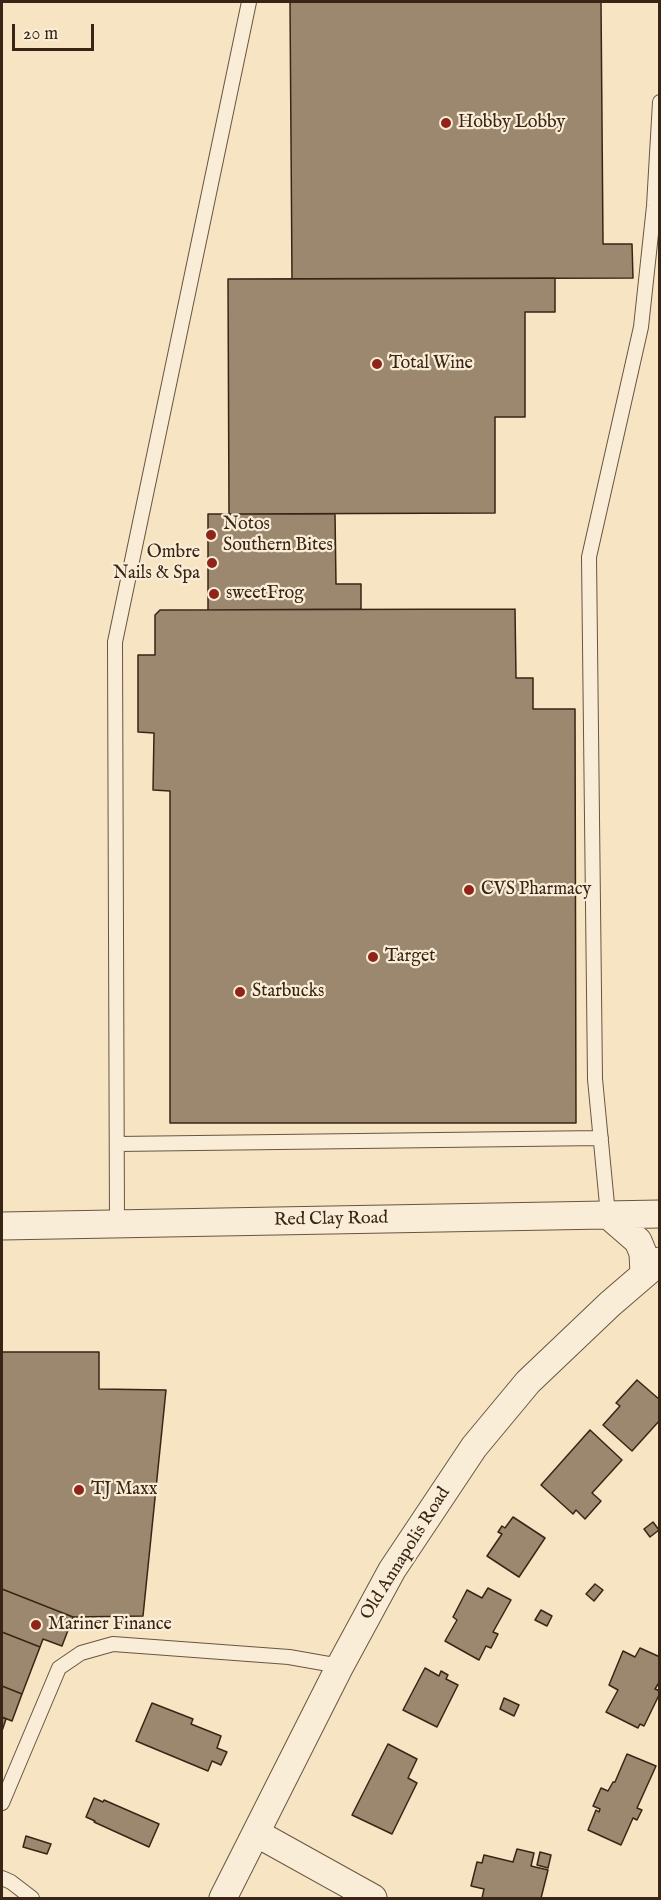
<!DOCTYPE html>
<html>
<head>
<meta charset="utf-8">
<style>
  body { margin:0 }
  #map { position:relative; width:661px; height:1900px; overflow:hidden; background:#f7e4c2; font-family:"IM FELL English",serif }
  canvas { display:block }
  .frame { position:absolute; inset:0; border:3px solid #392516; pointer-events:none }
  .scale { position:absolute; left:12px; top:24px; width:82px; height:27px; box-sizing:border-box; border:3px solid #392516; border-top:0; padding-left:8px; font-size:18px; line-height:21px; white-space:nowrap; color:#392516; -webkit-text-stroke:4px #faedd7; paint-order:stroke }
</style>
</head>
<body>
<div id="map">
<canvas width="661" height="1900"></canvas>
<div class="frame"></div>
<div class="scale">20 m</div>
</div>
<script>
const c = document.querySelector('canvas').getContext('2d');
c.lineJoin = 'round';
function fill(path, color) {
  c.fillStyle = color;
  c.fill(path, 'evenodd');
}
function poly(rows) {
  const path = new Path2D();
  for (const r of rows) {
    path.moveTo(r[0], r[1]);
    for (let i = 2; i < r.length; i += 2) path.lineTo(r[i], r[i + 1]);
  }
  return path;
}
function strokePath(path, color, width, dash) {
  c.strokeStyle = color;
  c.lineWidth = width;
  c.lineCap = dash ? 'butt' : 'round';
  c.setLineDash(dash || []);
  c.stroke(path);
}
function drawText(font, color, halo, rows, align = 'center') {
  c.font = font + ' "IM FELL English",serif';
  c.lineWidth = 4.5;
  c.setLineDash([]);
  c.textBaseline = 'middle';
  c.strokeStyle = halo;
  c.fillStyle = color;
  for (const [text, x, y, turn = 0] of rows) {
    c.save();
    c.translate(x, y);
    c.rotate((+turn || 0) * Math.PI / 180);
    c.textAlign = isNaN(turn) ? turn : align;
    if (halo) c.strokeText(text, 0, 0);
    c.fillText(text, 0, 0);
    c.restore();
  }
}
const building = poly([
  [290,2,601,2,603,244,632,244,633,278,292,279,290,2],
  [555,278,555,312,525,312,525,417,495,417,495,513,229,514,228,279,555,278],
  [208,514,335,514,336,584,361,584,361,609,208,610,208,514],
  [515,609,516,678,533,678,533,709,575,709,576,1123,170,1123,170,791,153,790,154,733,138,732,138,655,155,655,155,615,160,610,515,609],
  [2,1352,99,1352,99,1389,166,1390,143,1616,73,1617,2,1589,2,1352],
  [637,1380,660,1400,660,1420,632,1451,603,1425,620,1406,616,1403,637,1380],
  [590,1430,622,1460,592,1493,601,1501,585,1519,576,1510,573,1514,541,1485,590,1430],
  [513,1517,545,1538,519,1577,487,1556,502,1534,498,1532,502,1526,505,1528,513,1517],
  [653,1522,659,1530,650,1537,644,1529,653,1522],
  [595,1584,603,1590,594,1601,586,1594,595,1584],
  [488,1588,511,1600,493,1632,498,1634,491,1648,486,1646,479,1660,445,1641,457,1620,453,1617,467,1590,482,1598,488,1588],
  [2,1589,73,1617,62,1646,43,1639,40,1647,2,1632,2,1589],
  [541,1610,552,1616,547,1626,535,1620,541,1610],
  [2,1632,40,1647,22,1694,2,1686,2,1632],
  [640,1648,660,1657,660,1681,655,1689,660,1691,660,1693,644,1726,640,1724,638,1728,606,1712,618,1690,609,1685,623,1651,635,1657,640,1648],
  [425,1668,439,1676,441,1671,448,1675,446,1679,458,1685,437,1727,403,1710,425,1668],
  [2,1686,22,1694,12,1721,2,1717,2,1686],
  [504,1698,519,1705,514,1716,500,1709,504,1698],
  [152,1703,193,1719,191,1724,221,1736,217,1748,227,1752,221,1765,212,1761,208,1771,136,1741,152,1703],
  [2,1717,6,1719,2,1731,2,1717],
  [388,1744,417,1759,408,1778,417,1783,392,1834,352,1815,388,1744],
  [627,1754,656,1766,637,1808,642,1810,637,1820,633,1818,621,1845,588,1830,596,1810,599,1812,600,1809,593,1806,601,1788,608,1791,613,1782,615,1782,627,1754],
  [94,1798,103,1802,104,1800,159,1824,149,1847,94,1822,95,1821,86,1817,94,1798],
  [26,1836,51,1844,47,1854,23,1847,26,1836],
  [517,1849,534,1853,531,1866,548,1870,541,1898,482,1898,484,1889,471,1886,477,1862,482,1863,484,1855,513,1862,517,1849],
  [540,1852,551,1855,548,1868,537,1865,540,1852]
]);
fill(building, '#9c886f');
strokePath(building, '#392516', 1.5);
const lane = poly([
  [117,1144,601,1138],
  [608,1215,595,1079,589,557,641,327,654,206,660,102],
  [117,1224,115,642,249,2],
  [2,1803,59,1668,81,1653,113,1644,289,1657,340,1666],
  [2,1878,11,1882,32,1898]
]);
const street = poly([
  [608,1215,638,1241,643,1253,644,1274],
  [2,1226,660,1214],
  [256,1833,373,1898],
  [223,1898,340,1666,392,1570,474,1447,528,1382,610,1304,660,1261]
]);
strokePath(lane, '#685541', 16);
strokePath(street, '#685541', 29);
strokePath(lane, '#faedd7', 14);
strokePath(street, '#faedd7', 27);
for (const [x, y, r, color] of [
  [446,123,6,"#8f2418"],
  [377,364,6,"#8f2418"],
  [211,535,6,"#8f2418"],
  [212,563,6,"#8f2418"],
  [214,594,6,"#8f2418"],
  [469,890,6,"#8f2418"],
  [373,957,6,"#8f2418"],
  [240,992,6,"#8f2418"],
  [79,1490,6,"#8f2418"],
  [36,1625,6,"#8f2418"]
]) {
  const dot = new Path2D();
  dot.arc(x, y, r, 0, 2 * Math.PI);
  c.fillStyle = color;
  c.fill(dot);
  strokePath(dot, '#faedd7', 2);
}
drawText('18px', '#392516', '#faedd7', [
  ["Hobby Lobby",458,123],
  ["Total Wine",389,364],
  ["Notos",223,525],
  ["Southern Bites",223,546],
  ["Ombre",200,553,"right"],
  ["Nails & Spa",200,574,"right"],
  ["sweetFrog",226,594],
  ["CVS Pharmacy",481,890],
  ["Target",385,957],
  ["Starbucks",252,992],
  ["TJ Maxx",91,1490],
  ["Mariner Finance",48,1625]
], 'left');
drawText('18px', '#392516', '#faedd7', [
  ["Red Clay Road",331,1220,-1],
  ["Old Annapolis Road",406,1554,-58]
]);
</script>
</body>
</html>
